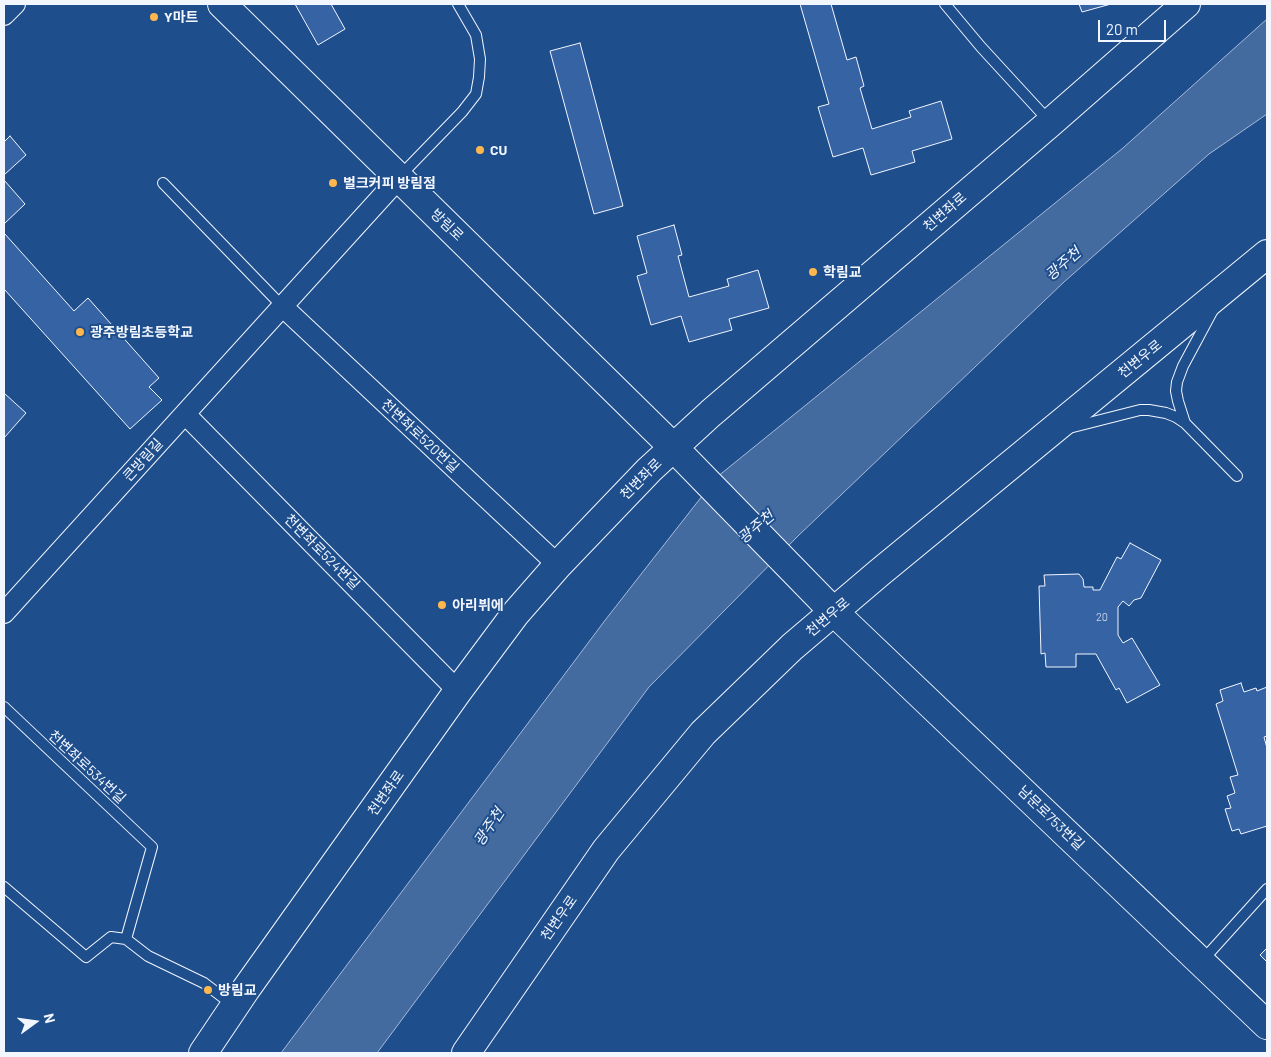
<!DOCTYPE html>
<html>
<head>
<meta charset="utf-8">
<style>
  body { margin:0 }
  #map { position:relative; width:1271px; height:1057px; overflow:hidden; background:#1f4e8c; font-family:Barlow,sans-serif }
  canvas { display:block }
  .frame { position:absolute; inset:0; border:5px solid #f2f6ff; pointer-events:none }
  .north { position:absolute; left:10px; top:997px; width:50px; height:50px; -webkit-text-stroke:4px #1f4e8c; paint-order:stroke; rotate:76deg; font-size:14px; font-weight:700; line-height:20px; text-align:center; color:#f2f6ff }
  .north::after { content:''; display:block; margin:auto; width:18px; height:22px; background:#f2f6ff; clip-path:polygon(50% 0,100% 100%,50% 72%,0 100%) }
  .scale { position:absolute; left:1098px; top:20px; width:68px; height:22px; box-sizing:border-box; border:2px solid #f2f6ff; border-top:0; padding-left:6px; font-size:15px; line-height:18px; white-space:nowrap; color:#f2f6ff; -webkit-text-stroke:4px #1f4e8c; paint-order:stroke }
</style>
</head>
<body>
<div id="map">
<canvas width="1271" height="1057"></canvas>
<div class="frame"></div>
<div class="north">N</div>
<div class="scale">20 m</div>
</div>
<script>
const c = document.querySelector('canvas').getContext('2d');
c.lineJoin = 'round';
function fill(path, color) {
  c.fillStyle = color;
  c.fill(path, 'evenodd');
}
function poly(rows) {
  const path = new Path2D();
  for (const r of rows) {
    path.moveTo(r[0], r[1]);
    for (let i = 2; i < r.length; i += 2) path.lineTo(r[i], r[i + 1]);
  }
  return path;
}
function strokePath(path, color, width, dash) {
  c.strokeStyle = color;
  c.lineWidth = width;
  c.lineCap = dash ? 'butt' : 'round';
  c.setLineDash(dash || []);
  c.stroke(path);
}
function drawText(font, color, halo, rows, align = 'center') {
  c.font = font + ' Barlow,"Noto Sans KR",sans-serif';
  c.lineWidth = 4;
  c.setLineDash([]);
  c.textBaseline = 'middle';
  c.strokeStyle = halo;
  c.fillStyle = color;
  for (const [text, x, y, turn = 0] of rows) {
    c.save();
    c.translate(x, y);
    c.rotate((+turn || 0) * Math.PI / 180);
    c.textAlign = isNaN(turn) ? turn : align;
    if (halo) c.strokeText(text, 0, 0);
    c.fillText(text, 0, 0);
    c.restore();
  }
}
const water = poly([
  [1267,19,1267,114,1209,154,1064,282,798,536,649,687,377,1053,281,1053,606,619,717,477,1123,148,1267,19]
]);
fill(water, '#446ba0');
strokePath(water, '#a8bbd7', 1);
const building = poly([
  [295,4,331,4,345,29,318,45,295,4],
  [800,4,831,4,847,60,856,57,864,86,860,88,872,129,911,117,909,111,941,101,952,139,912,151,915,162,871,175,863,148,833,157,818,107,829,104,800,4],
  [1079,4,1111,4,1082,12,1079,4],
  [580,43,623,206,594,214,550,51,580,43],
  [10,136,26,155,4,175,4,142,10,136],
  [4,180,25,204,4,224,4,180],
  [674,225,682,255,678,256,689,297,729,286,727,279,758,270,769,308,729,319,732,330,689,342,681,316,651,325,637,276,647,273,637,236,674,225],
  [4,233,74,311,88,298,159,378,149,387,162,400,130,429,4,289,4,233],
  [4,393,26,413,4,438,4,393],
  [1130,543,1161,560,1141,598,1134,600,1129,606,1123,601,1118,607,1118,635,1123,643,1132,638,1160,685,1127,703,1119,688,1116,690,1096,654,1076,654,1076,667,1046,667,1045,653,1041,654,1039,586,1045,586,1044,575,1079,574,1083,579,1084,587,1093,587,1093,590,1100,590,1117,557,1121,559,1130,543],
  [1241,683,1244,692,1256,688,1257,691,1267,687,1267,736,1264,737,1267,748,1267,826,1241,834,1239,829,1232,831,1225,809,1231,808,1227,796,1235,793,1230,777,1238,775,1216,704,1223,701,1220,690,1241,683],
  [1267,948,1267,962,1260,955,1267,948]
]);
fill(building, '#3563a3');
strokePath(building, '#f2f6ff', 1);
const lane = poly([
  [945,4,981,47,1049,121],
  [399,177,462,112,476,94,479,77,480,59,476,35,458,4],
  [163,183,282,306],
  [1185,423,1237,476],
  [1069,428,1140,410,1149,410,1166,413,1176,417,1185,423,1178,401,1176,391,1177,382,1183,366,1213,310],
  [4,707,152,847,126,939],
  [4,887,86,957,111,937,126,939,148,956,204,983,233,1005],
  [1202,961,1267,889]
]);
const street = poly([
  [4,15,15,4],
  [282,306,558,565],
  [185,414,458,691],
  [4,613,399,178]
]);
const secondary = poly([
  [222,4,673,447,834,612,1267,1025],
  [203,1053,246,989,458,691,516,613,558,565,649,470,711,413,1050,123,1186,4],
  [466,1053,606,850,703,733,792,647,879,573,1267,254]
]);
strokePath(lane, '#f2f6ff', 12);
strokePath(street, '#f2f6ff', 22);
strokePath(secondary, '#f2f6ff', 30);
strokePath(lane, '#1f4e8c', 10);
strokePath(street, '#1f4e8c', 20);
strokePath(secondary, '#1f4e8c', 28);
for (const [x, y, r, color] of [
  [154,17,5,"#ffb74d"],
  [480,150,5,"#ffb74d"],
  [333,183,5,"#ffb74d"],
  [813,272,5,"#ffb74d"],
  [80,332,5,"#ffb74d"],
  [442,605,5,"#ffb74d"],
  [208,990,5,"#ffb74d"]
]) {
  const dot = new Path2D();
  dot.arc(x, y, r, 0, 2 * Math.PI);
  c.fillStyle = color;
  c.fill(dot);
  strokePath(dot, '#1f4e8c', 2);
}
drawText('11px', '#c3d1e8', null, [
  ["20",1102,617]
]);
drawText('bold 14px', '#f2f6ff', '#1f4e8c', [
  ["Y마트",164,17],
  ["CU",490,150],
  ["벌크커피 방림점",343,183],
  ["학림교",823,272],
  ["광주방림초등학교",90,332],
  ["아리뷔에",452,605],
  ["방림교",218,990]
], 'left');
drawText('14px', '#f2f6ff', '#1f4e8c', [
  ["천변좌로",945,212,-41],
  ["방림로",447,225,44],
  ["천변우로",1140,359,-39],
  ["천변좌로520번길",420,436,43],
  ["큰방림길",143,460,-48],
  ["천변좌로",641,479,-45],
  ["천변좌로524번길",322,552,45],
  ["천변우로",828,617,-40],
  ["천변좌로534번길",87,767,43],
  ["천변좌로",386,793,-55],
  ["남문로753번길",1051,818,44],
  ["천변우로",559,918,-55]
]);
drawText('italic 15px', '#f2f6ff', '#1f4e8c', [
  ["광주천",1063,264,-41],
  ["광주천",756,527,-40],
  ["광주천",489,827,-56]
]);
</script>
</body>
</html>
